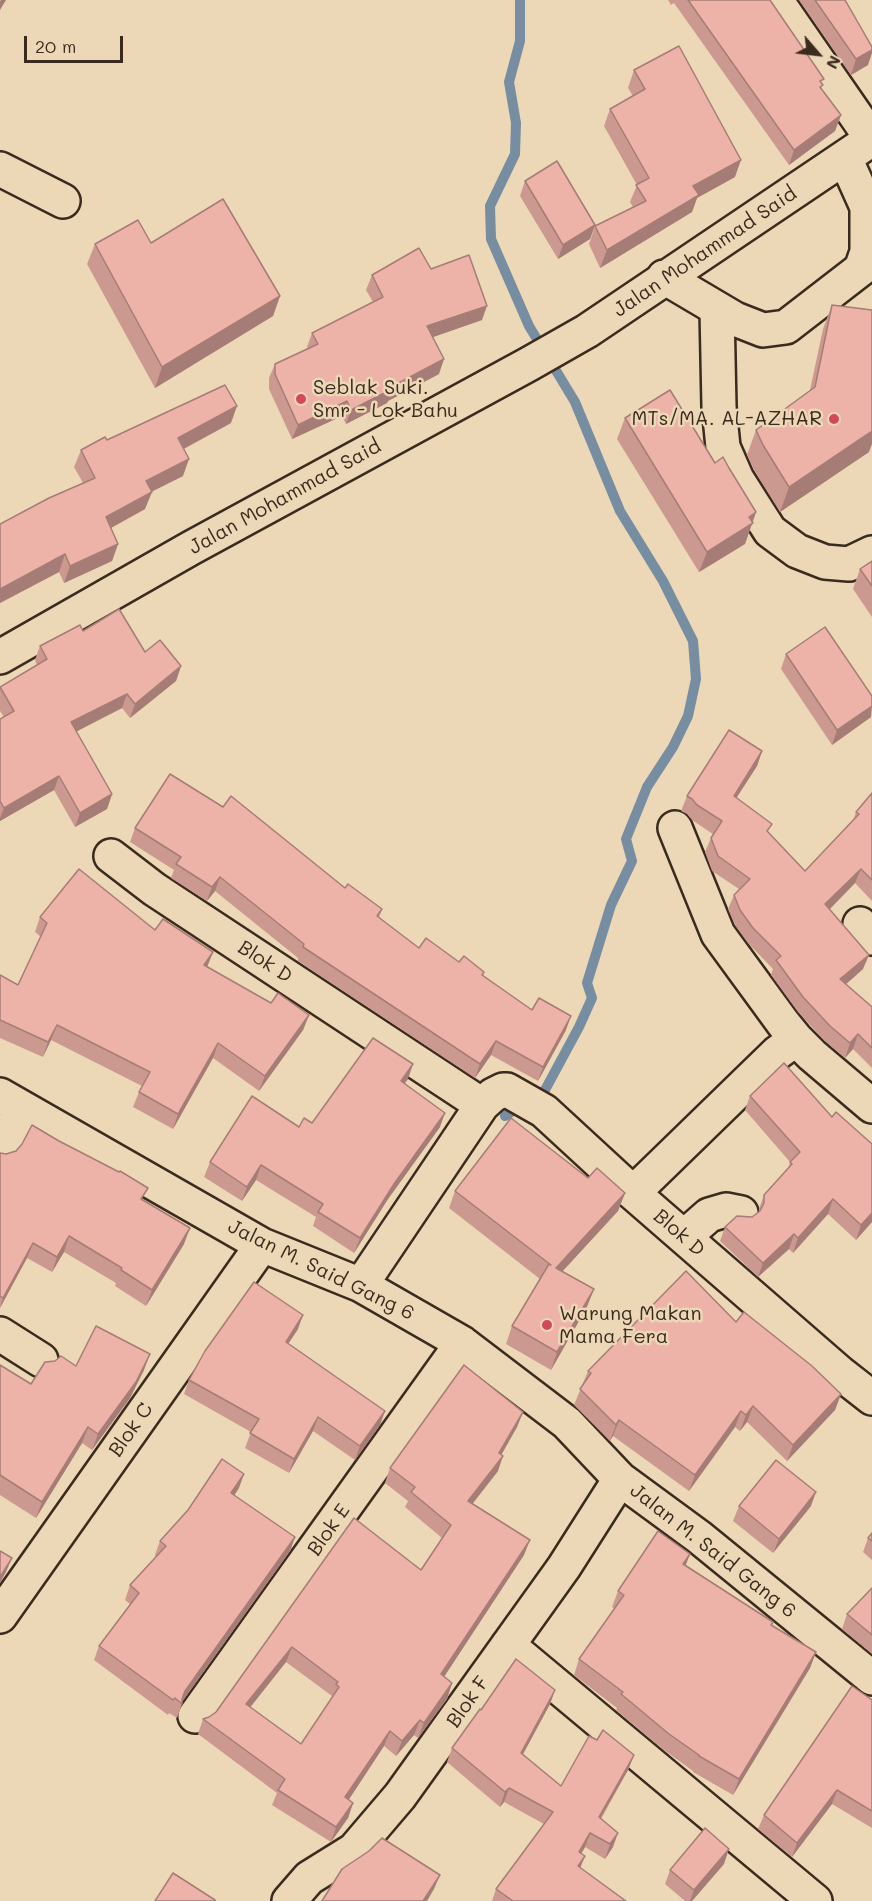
<!DOCTYPE html>
<html>
<head>
<meta charset="utf-8">
<style>
  body { margin:0 }
  #map { position:relative; width:872px; height:1901px; overflow:hidden; background:#ecd8b6; font-family:Mali,sans-serif }
  canvas { display:block }
  .north { position:absolute; left:788px; top:24px; width:60px; height:60px; -webkit-text-stroke:4px #ecd8b6; paint-order:stroke; rotate:118deg; font-size:16px; font-weight:700; line-height:24px; text-align:center; color:#3b2a1e }
  .north::after { content:''; display:block; margin:auto; width:21px; height:27px; background:#3b2a1e; clip-path:polygon(50% 0,100% 100%,50% 72%,0 100%) }
  .scale { position:absolute; left:24px; top:36px; width:99px; height:27px; box-sizing:border-box; border:3px solid #3b2a1e; border-top:0; padding-left:8px; font-size:18px; line-height:21px; white-space:nowrap; color:#3b2a1e; -webkit-text-stroke:4px #ecd8b6; paint-order:stroke }
</style>
</head>
<body>
<div id="map">
<canvas width="872" height="1901"></canvas>
<div class="north">N</div>
<div class="scale">20 m</div>
</div>
<script>
const c = document.querySelector('canvas').getContext('2d');
c.lineJoin = 'round';
function poly(rows) {
  const path = new Path2D();
  for (const r of rows) {
    path.moveTo(r[0], r[1]);
    for (let i = 2; i < r.length; i += 2) path.lineTo(r[i], r[i + 1]);
  }
  return path;
}
function strokePath(path, color, width, dash) {
  c.strokeStyle = color;
  c.lineWidth = width;
  c.lineCap = dash ? 'butt' : 'round';
  c.setLineDash(dash || []);
  c.stroke(path);
}
function fill(path, color) {
  c.fillStyle = color;
  c.fill(path, 'evenodd');
}
function drawText(font, color, halo, rows, align = 'center') {
  c.font = font + ' Mali,sans-serif';
  c.lineWidth = 5;
  c.setLineDash([]);
  c.textBaseline = 'middle';
  c.strokeStyle = halo;
  c.fillStyle = color;
  for (const [text, x, y, turn = 0] of rows) {
    c.save();
    c.translate(x, y);
    c.rotate((+turn || 0) * Math.PI / 180);
    c.textAlign = isNaN(turn) ? turn : align;
    if (halo) c.strokeText(text, 0, 0);
    c.fillText(text, 0, 0);
    c.restore();
  }
}
strokePath(poly([
  [505,1116,545,1090,579,1027,592,998,587,983,611,905,632,861,626,839,647,787,673,747,688,716,696,679,693,641,663,581,620,511,575,402,529,326,491,239,490,206,515,154,516,123,509,82,520,41,520,0]
]), '#768da2', 10);
const minor = poly([
  [776,0,872,139],
  [0,169,63,201],
  [664,277,735,319,763,330,786,327,861,269,867,252,867,207,845,158],
  [717,309,719,407,723,447,737,479,770,531,797,551,825,562,849,564,872,553],
  [0,657,191,548,529,364,587,331,872,139],
  [675,828,718,934,783,1023,796,1039],
  [111,856,154,889,482,1105],
  [860,924,872,938],
  [0,1095,262,1245,361,1285,462,1343,567,1423,620,1479,699,1537,872,1678],
  [0,1151,22,1108],
  [633,1193,777,1053,796,1039,812,1055,872,1106],
  [684,1237,709,1215,726,1210,741,1213],
  [361,1285,482,1105,493,1095,503,1090,507,1090,544,1111,633,1193,840,1373,872,1398],
  [0,1334,41,1360],
  [0,1616,262,1245],
  [508,1645,815,1901],
  [195,1716,462,1343],
  [289,1901,309,1878,354,1850,400,1796,564,1567,620,1479]
]);
strokePath(minor, '#3b2a1e', 38);
strokePath(minor, '#ecd8b6', 33);
fill(poly([
  [668,0,770,0,822,84,821,89,841,115,835,131,789,165,674,3,671,5],
  [799,0,845,0,868,65,851,75],
  [634,70,735,177,697,198,692,212,600,268,589,244,595,226,633,207,630,202,637,185,604,126,610,109,633,96,628,88],
  [525,181,595,225,590,239,558,259,520,196],
  [151,243,280,296,273,316,155,388,87,264,95,244],
  [431,269,482,320,432,337,439,374,388,401,387,403,346,424,342,416,292,439,269,389,269,378,275,364,308,348,307,347,312,333,373,302,366,290,372,275],
  [832,305,869,452,780,512,754,470,747,455,756,430,810,390,823,329],
  [625,418,715,463,729,468,756,512,745,544,699,572,617,439],
  [231,423,184,449,183,476,151,492,145,509,111,528,118,544,112,561,64,583,59,572,0,603,0,524,83,483,74,467,81,450,107,440],
  [872,561,872,617,853,589,860,569],
  [83,631,145,652,181,666,176,681,130,718,122,708,76,731,112,794,107,809,75,827,54,790,0,821,0,719,4,717,0,711,0,687,37,665,35,660,40,646],
  [786,654,871,717,832,745,781,669],
  [762,751,757,766,736,798,805,871,853,821,856,812,872,793,872,901,855,883,830,909,863,969,846,984,872,1007,872,1068,853,1049,845,1058,825,1041,798,1012,771,975,773,969,748,943,735,925,728,909,734,895,739,889,712,871,705,852,711,838,713,834,692,820,687,814,681,811,687,796],
  [135,828,345,888,382,909,379,918,419,948,484,972,483,975,532,1010,566,1030,538,1081,491,1055,475,1078,298,961,298,958,215,891,207,901,171,878,174,870,130,842],
  [40,917,155,930,213,952,207,967,271,1003,309,1015,303,1030,259,1091,213,1058,173,1129,133,1107,139,1092,142,1086,51,1040,43,1057,0,1038,0,975,18,985,41,937,35,932],
  [408,1079,405,1083,440,1127,388,1199,354,1253,313,1226,316,1217,256,1180,242,1201,204,1177,210,1162,299,1127,312,1123],
  [750,1096,872,1222,856,1240,828,1214,793,1253,789,1249,758,1277,720,1241,725,1227,752,1217,759,1212,759,1209,764,1195,788,1169,790,1162,745,1110],
  [0,1153,143,1200,184,1244,146,1306,115,1286,116,1283,64,1252,52,1272,27,1258,0,1308],
  [588,1178,625,1193,618,1211,562,1271,587,1307,551,1370,506,1344,512,1326,540,1279,449,1208,455,1191],
  [736,1322,841,1394,835,1410,787,1461,747,1422,740,1431,735,1427,689,1491,613,1436,610,1441,574,1405,588,1371],
  [298,1329,288,1344,380,1425,355,1460,313,1431,289,1473,245,1448,251,1432,184,1394,189,1380],
  [0,1365,31,1384,76,1366,144,1370,130,1398,92,1450,82,1443,36,1518,0,1495],
  [523,1412,517,1427,501,1454,498,1471,472,1504,524,1555,444,1677,452,1683,447,1699,418,1738,414,1735,396,1756,384,1746,349,1799,353,1803,348,1818,331,1842,272,1805,277,1793,198,1734,203,1719,209,1717,216,1712,354,1518,421,1570,442,1538,405,1507,408,1501,385,1483,390,1468],
  [286,1662,332,1696,331,1700,301,1744,250,1707],
  [239,1488,234,1495,295,1537,290,1551,182,1702,182,1704,177,1718,169,1713,168,1715,94,1660,99,1646,130,1604,125,1600,130,1585,156,1557,155,1555,160,1541],
  [739,1506,811,1506,773,1553,733,1521],
  [872,1533,872,1560,863,1552,868,1538],
  [686,1565,773,1622,772,1625,816,1652,810,1668,733,1795,693,1772,693,1771,664,1750,616,1710,617,1708,574,1675,579,1659,615,1609,612,1607,618,1591],
  [872,1588,872,1654,842,1629,847,1614],
  [555,1690,550,1704,523,1754,561,1786,597,1740,634,1755,628,1770,601,1819,613,1847,605,1859,585,1847,581,1854,580,1868,626,1901,492,1901,496,1889,544,1824,504,1802,500,1807,447,1762,452,1748,481,1710],
  [872,1700,872,1828,832,1804,792,1857,758,1829,764,1815],
  [724,1864,692,1901,685,1901,665,1884,670,1870]
]), '#cc9990');
fill(poly([
  [1,0,6,0,0,10,0,1],
  [872,50,872,53,868,65,851,75,856,59],
  [841,115,835,131,789,165,794,150],
  [741,160,735,177,697,198,692,212,600,268,607,250,693,186],
  [595,225,590,239,558,259,563,245],
  [280,296,273,316,155,388,162,367],
  [487,306,482,320,422,341,427,326],
  [444,359,439,374,388,401,387,403,346,424,351,410],
  [347,401,342,416,292,439,298,425],
  [237,406,231,423,172,455,178,438],
  [872,431,872,444,869,452,780,512,789,487],
  [189,459,183,476,139,498,146,481],
  [152,492,145,509,100,534,106,517],
  [756,512,745,544,699,572,707,552],
  [118,544,112,561,64,583,70,566],
  [65,554,59,572,0,603,0,589],
  [181,666,176,681,130,718,135,704],
  [127,694,122,708,66,737,71,722],
  [872,706,871,717,832,745,837,730],
  [762,751,757,766,728,811,734,796],
  [59,776,54,790,0,821,0,818,4,808],
  [112,794,107,809,75,827,80,813],
  [861,869,855,883,820,919,825,904],
  [220,877,215,891,207,901,212,887],
  [213,952,207,967,204,965],
  [869,955,863,969,835,994,840,979],
  [309,1015,303,1030,259,1091,265,1076],
  [571,1016,566,1030,538,1081,543,1067],
  [57,1025,51,1040,43,1057,48,1042],
  [858,1034,853,1049,845,1058,850,1043],
  [496,1041,491,1055,475,1078,480,1064],
  [218,1043,213,1058,173,1129,178,1114],
  [413,1064,408,1079,396,1095,401,1081],
  [445,1113,440,1127,388,1199,354,1253,360,1238,394,1184],
  [261,1165,256,1180,242,1201,247,1187],
  [625,1193,618,1211,550,1285,556,1268],
  [833,1199,828,1214,793,1253,798,1238],
  [872,1213,872,1222,856,1240,861,1225],
  [190,1228,184,1244,146,1306,152,1290],
  [794,1234,789,1249,758,1277,763,1263],
  [69,1236,64,1252,52,1272,57,1257],
  [33,1243,27,1258,0,1308,3,1298],
  [594,1289,587,1307,551,1370,557,1352],
  [303,1315,298,1329,280,1356,286,1342],
  [150,1354,144,1370,130,1398,92,1450,98,1434],
  [841,1394,835,1410,787,1461,793,1445],
  [753,1406,747,1422,740,1431,746,1415],
  [385,1411,380,1425,355,1460,360,1446],
  [741,1411,735,1427,689,1491,695,1475],
  [523,1412,517,1427,494,1468,499,1453],
  [318,1417,313,1431,289,1473,294,1459],
  [619,1420,613,1436,610,1441,616,1425],
  [88,1427,82,1443,36,1518,42,1502],
  [503,1456,498,1471,463,1516,468,1501],
  [244,1474,239,1488,226,1508,231,1493],
  [816,1492,811,1506,773,1553,779,1539],
  [295,1537,290,1551,181,1703,180,1703,185,1691],
  [530,1540,524,1555,436,1689,441,1674],
  [690,1554,684,1570,683,1564],
  [12,1558,6,1572,0,1583,0,1577],
  [292,1647,286,1662,241,1719,246,1704],
  [816,1652,810,1668,733,1795,739,1779],
  [452,1683,447,1699,418,1738,424,1723],
  [555,1690,550,1704,516,1767,521,1753],
  [420,1720,414,1735,396,1756,402,1741],
  [390,1731,384,1746,340,1813,345,1797],
  [634,1755,628,1770,593,1831,599,1817],
  [509,1788,504,1802,500,1807,505,1792],
  [837,1790,832,1804,792,1857,797,1843],
  [353,1803,348,1818,331,1842,336,1827],
  [590,1833,585,1847,574,1866,579,1852],
  [618,1833,613,1847,605,1859,610,1844],
  [729,1849,724,1864,692,1901,690,1901,694,1890],
  [585,1856,579,1871,578,1866],
  [440,1875,434,1889,427,1901,423,1901]
]), '#a67d76');
const building = poly([
  [688,0,770,0,824,79,820,81,823,85,820,87,841,115,794,150,688,0],
  [815,0,845,0,872,47,872,50,856,59,815,0],
  [679,46,741,160,693,186,699,195,607,250,595,226,646,201,636,185,649,178,610,109,645,89,634,70,679,46],
  [557,161,595,225,563,245,525,181,557,161],
  [223,199,280,296,162,367,95,244,138,220,151,243,223,199],
  [419,248,431,269,469,255,487,306,427,326,444,359,391,387,392,389,351,410,347,401,298,425,275,374,275,364,318,344,312,333,383,297,372,275,419,248],
  [832,305,872,310,872,431,789,487,763,445,756,430,815,387,832,305],
  [225,385,237,406,178,438,189,459,146,481,152,492,106,517,118,544,70,566,65,554,0,589,0,524,49,498,95,478,81,450,105,437,107,440,225,385],
  [670,390,715,463,723,457,729,468,756,512,749,517,753,523,707,552,625,418,670,390],
  [872,561,872,586,860,569,872,561],
  [119,609,145,652,160,640,181,666,135,704,127,694,71,722,112,794,80,813,59,776,4,808,0,801,0,719,14,711,0,687,47,659,40,646,80,625,83,631,119,609],
  [825,627,872,696,872,706,837,730,786,654,825,627],
  [729,730,762,751,734,796,772,824,767,831,805,871,859,814,856,812,872,793,872,880,861,869,825,904,869,955,840,979,872,1007,872,1048,858,1034,850,1043,830,1026,803,997,776,960,781,956,753,928,740,910,734,895,750,879,718,856,711,838,722,821,697,805,692,799,687,796,729,730],
  [170,774,223,807,231,796,345,888,348,884,382,909,377,916,419,948,426,938,459,962,464,956,484,972,482,975,532,1010,539,998,571,1016,543,1067,496,1041,480,1064,303,947,304,944,220,877,212,887,176,864,181,857,135,828,170,774],
  [79,869,155,930,163,919,213,952,204,965,271,1003,278,993,309,1015,265,1076,218,1043,178,1114,139,1092,150,1072,57,1025,48,1042,0,1020,0,975,18,985,47,923,40,917,79,869],
  [373,1038,413,1064,401,1081,445,1113,394,1184,360,1238,318,1212,323,1204,261,1165,247,1187,210,1162,252,1096,299,1127,304,1118,312,1123,373,1038],
  [784,1063,832,1117,836,1112,872,1144,872,1213,861,1225,833,1199,798,1238,794,1234,763,1263,725,1227,737,1216,752,1217,760,1211,764,1203,764,1195,792,1164,790,1162,800,1152,750,1096,784,1063],
  [511,1118,588,1178,597,1168,625,1193,556,1268,594,1289,557,1352,512,1326,549,1264,551,1265,455,1191,511,1118],
  [32,1125,59,1141,119,1172,120,1171,148,1188,141,1199,190,1228,152,1290,121,1270,122,1268,69,1236,57,1257,33,1243,3,1298,0,1296,0,1153,6,1154,16,1151,22,1144,32,1125],
  [686,1271,736,1322,744,1312,812,1366,841,1394,793,1445,753,1406,746,1415,741,1411,695,1475,619,1420,616,1425,580,1389,591,1373,588,1371,686,1271],
  [254,1282,303,1315,286,1342,385,1411,360,1446,318,1417,294,1459,250,1433,259,1419,189,1380,205,1351,254,1282],
  [96,1326,150,1354,136,1382,98,1434,88,1427,42,1502,0,1475,0,1365,31,1384,45,1362,55,1361,61,1356,76,1366,96,1326],
  [464,1365,523,1412,499,1453,503,1456,468,1501,530,1540,441,1674,452,1683,424,1723,420,1720,402,1741,390,1731,345,1797,353,1803,336,1827,278,1790,285,1779,203,1719,209,1717,216,1712,354,1518,421,1570,451,1525,411,1492,415,1487,390,1468,464,1365],
  [292,1647,338,1682,336,1684,339,1687,301,1744,246,1704,292,1647],
  [222,1459,244,1474,231,1493,295,1537,185,1691,182,1699,182,1704,175,1698,173,1700,99,1646,139,1593,130,1585,166,1546,160,1541,188,1510,222,1459],
  [776,1460,816,1492,779,1539,739,1506,776,1460],
  [658,1531,690,1554,683,1564,773,1622,771,1625,816,1652,739,1779,699,1756,699,1755,669,1734,621,1694,623,1692,579,1659,624,1595,618,1591,658,1531],
  [872,1533,872,1541,868,1538,872,1533],
  [0,1551,12,1558,0,1577,0,1551],
  [872,1588,872,1635,847,1614,872,1588],
  [516,1659,555,1690,521,1753,561,1786,589,1736,597,1740,603,1730,634,1755,599,1817,618,1833,610,1844,590,1833,579,1852,585,1856,578,1866,626,1901,513,1901,496,1889,553,1812,509,1788,505,1792,452,1748,480,1709,481,1710,516,1659],
  [852,1686,872,1700,872,1811,837,1790,797,1843,764,1815,852,1686],
  [705,1828,729,1849,694,1890,670,1870,705,1828],
  [382,1838,440,1875,423,1901,322,1901,342,1869,369,1851,382,1838],
  [173,1873,215,1900,215,1901,155,1901,173,1873]
]);
fill(building, '#edb2a8');
strokePath(building, '#a67d76', 1.5);
for (const [x, y, r, color] of [
  [301,399,6,"#d1495b"],
  [834,419,6,"#d1495b"],
  [547,1325,6,"#d1495b"]
]) {
  const dot = new Path2D();
  dot.arc(x, y, r, 0, 2 * Math.PI);
  c.fillStyle = color;
  c.fill(dot);
  strokePath(dot, '#ecd8b6', 2);
}
drawText('20px', '#3b2a1e', '#ecd8b6', [
  ["Jalan Mohammad Said",705,252,-34],
  ["Jalan Mohammad Said",285,497,-29],
  ["Blok D",265,962,33],
  ["Blok D",679,1233,41],
  ["Jalan M. Said Gang 6",321,1270,26],
  ["Blok C",131,1430,-55],
  ["Blok E",329,1530,-55],
  ["Jalan M. Said Gang 6",713,1551,38],
  ["Blok F",468,1702,-55]
]);
drawText('20px', '#3b2a1e', '#ecd8b6', [
  ["Seblak Suki.",313,388],
  ["Smr - Lok Bahu",313,411],
  ["MTs/MA. AL-AZHAR",822,419,"right"],
  ["Warung Makan",559,1314],
  ["Mama Fera",559,1337]
], 'left');
</script>
</body>
</html>
